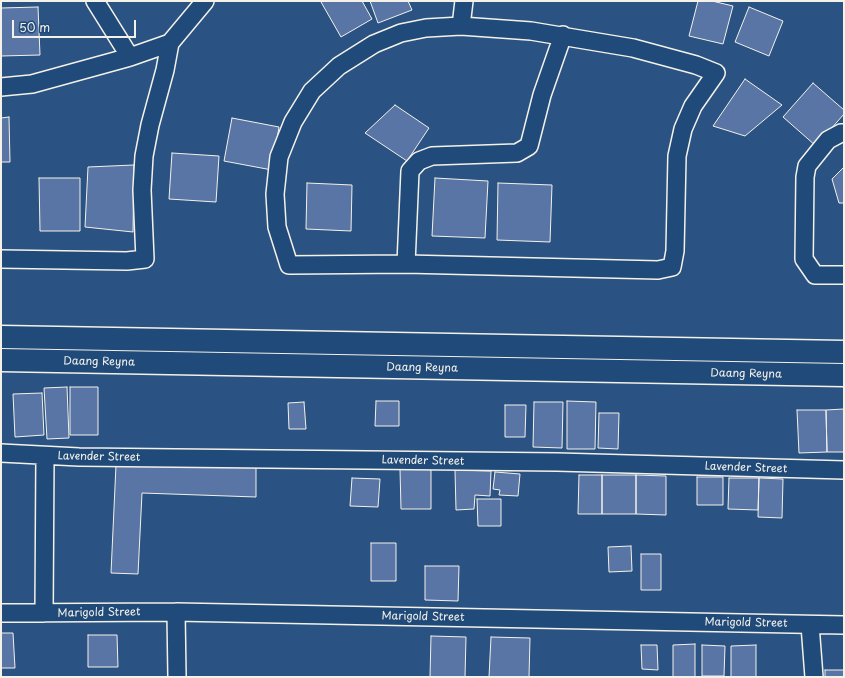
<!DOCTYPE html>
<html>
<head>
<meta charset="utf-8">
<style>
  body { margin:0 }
  #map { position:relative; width:845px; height:678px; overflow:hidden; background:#2a5383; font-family:"Playpen Sans",sans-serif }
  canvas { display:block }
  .frame { position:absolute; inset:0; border:2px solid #f4f1e8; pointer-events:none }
  .scale { position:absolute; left:12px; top:20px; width:124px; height:18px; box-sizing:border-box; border:2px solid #f4f1e8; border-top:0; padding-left:5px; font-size:12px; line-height:14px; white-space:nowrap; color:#f4f1e8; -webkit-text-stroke:3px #1f4a7a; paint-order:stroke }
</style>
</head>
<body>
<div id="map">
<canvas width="845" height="678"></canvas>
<div class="frame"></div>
<div class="scale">50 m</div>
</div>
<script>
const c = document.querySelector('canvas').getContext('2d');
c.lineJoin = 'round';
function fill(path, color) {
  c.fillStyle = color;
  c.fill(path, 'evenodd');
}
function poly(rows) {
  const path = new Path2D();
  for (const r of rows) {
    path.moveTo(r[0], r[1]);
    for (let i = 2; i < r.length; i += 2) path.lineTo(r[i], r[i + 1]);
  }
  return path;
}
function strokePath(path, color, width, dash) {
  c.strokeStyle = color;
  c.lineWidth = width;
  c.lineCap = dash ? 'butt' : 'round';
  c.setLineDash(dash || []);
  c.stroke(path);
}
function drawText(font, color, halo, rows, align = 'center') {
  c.font = font + ' "Playpen Sans",sans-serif';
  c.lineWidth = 3;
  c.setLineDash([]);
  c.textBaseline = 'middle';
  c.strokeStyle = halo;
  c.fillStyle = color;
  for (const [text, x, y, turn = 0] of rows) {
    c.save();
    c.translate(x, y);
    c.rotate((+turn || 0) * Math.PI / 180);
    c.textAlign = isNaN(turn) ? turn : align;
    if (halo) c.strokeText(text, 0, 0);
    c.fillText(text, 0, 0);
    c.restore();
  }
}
const building = poly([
  [324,1,362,1,372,19,341,37,321,2,324,1],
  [370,1,408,1,412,10,378,23,370,1],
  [698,1,712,1,733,6,723,44,689,36,698,1],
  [38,7,40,55,1,56,1,8,38,7],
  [749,7,783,21,769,56,735,42,749,7],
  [745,79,782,105,745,136,713,126,745,79],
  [813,83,844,110,844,114,816,146,783,117,813,83],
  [395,105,429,128,407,161,365,133,395,105],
  [9,117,10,162,1,162,1,118,9,117],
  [232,118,279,127,272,170,224,161,232,118],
  [172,153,219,156,216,202,169,199,172,153],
  [134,165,133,232,85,227,88,167,134,165],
  [844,167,844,203,839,203,832,179,844,167],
  [39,178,80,178,80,231,40,231,39,178],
  [435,178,488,181,485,238,432,236,435,178],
  [307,183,352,185,351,231,306,229,307,183],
  [498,183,552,185,550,242,497,240,498,183],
  [67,387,69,438,47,439,44,388,67,387],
  [70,387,98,387,98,435,70,435,70,387],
  [42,393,44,435,15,437,13,394,42,393],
  [376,401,399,401,399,426,375,426,376,401],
  [567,401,596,402,595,449,567,449,567,401],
  [304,402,306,429,289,429,288,403,304,402],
  [534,402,563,402,562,448,533,447,534,402],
  [505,405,526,405,525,437,505,437,505,405],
  [844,409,844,452,827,452,826,410,844,409],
  [797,410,826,410,827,452,799,453,797,410],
  [599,413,619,413,618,449,598,448,599,413],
  [116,465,256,467,256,497,142,493,138,574,111,573,116,465],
  [400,469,431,469,431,509,401,509,400,469],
  [455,470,491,471,490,496,475,495,474,509,456,510,455,470],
  [495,472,520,474,518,496,499,495,500,490,493,489,495,472],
  [579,475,602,475,602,514,578,514,579,475],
  [602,475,636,475,636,514,602,514,602,475],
  [636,475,666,476,666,515,636,514,636,475],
  [697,477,723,477,723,505,697,505,697,477],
  [352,478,380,479,378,507,350,506,352,478],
  [729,478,759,478,758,510,728,509,729,478],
  [759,478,783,479,782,518,758,517,759,478],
  [477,499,501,499,501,526,478,526,477,499],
  [371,543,396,543,396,581,371,581,371,543],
  [631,546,632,571,609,572,608,547,631,546],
  [641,554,661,554,661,590,641,590,641,554],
  [425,566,459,566,458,601,425,600,425,566],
  [1,633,13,633,15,668,1,668,1,633],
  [88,635,117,635,118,667,88,667,88,635],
  [431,636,466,637,465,677,430,677,431,636],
  [491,637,530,638,529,677,489,677,491,637],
  [695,644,695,677,673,677,673,645,695,644],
  [641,645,657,645,658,670,642,669,641,645],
  [702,645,725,646,724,676,702,676,702,645],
  [756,645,756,677,731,677,731,646,756,645],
  [825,670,844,670,844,677,825,677,825,670]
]);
fill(building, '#5875a5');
strokePath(building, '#f4f1e8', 1);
const minor = poly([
  [95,1,130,57],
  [461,26,426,28,401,33,374,44,339,66,312,91,293,122,279,157,275,194,277,227,289,265,406,264,658,270,672,267,675,251,677,156,683,129,693,106,716,73,696,65,633,48,531,31,461,26,464,1],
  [1,87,32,84,130,57,170,43,205,1],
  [844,133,841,133,828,140,807,166,805,177,804,259,815,275,844,275],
  [1,259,127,261,145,259,142,190,144,156,150,125,165,70,170,43],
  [406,264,410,171,419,161,432,156,517,153,529,146,542,95,563,35],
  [1,453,79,457,557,462,844,470],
  [176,612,177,677],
  [1,613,176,612,844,625],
  [44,613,45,456],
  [810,625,814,677]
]);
const secondary = poly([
  [1,337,844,352],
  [1,360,844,375]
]);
strokePath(minor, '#f4f1e8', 20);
strokePath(secondary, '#f4f1e8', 25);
strokePath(minor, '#1f4a7a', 17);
strokePath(secondary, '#1f4a7a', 22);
drawText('11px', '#f4f1e8', '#1f4a7a', [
  ["Daang Reyna",99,362,1],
  ["Daang Reyna",422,368,1],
  ["Daang Reyna",746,374,1],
  ["Lavender Street",99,457,1],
  ["Lavender Street",423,461,1],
  ["Lavender Street",746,468,2],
  ["Marigold Street",99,613,-1],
  ["Marigold Street",423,617,1],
  ["Marigold Street",746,623,1]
]);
</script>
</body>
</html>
